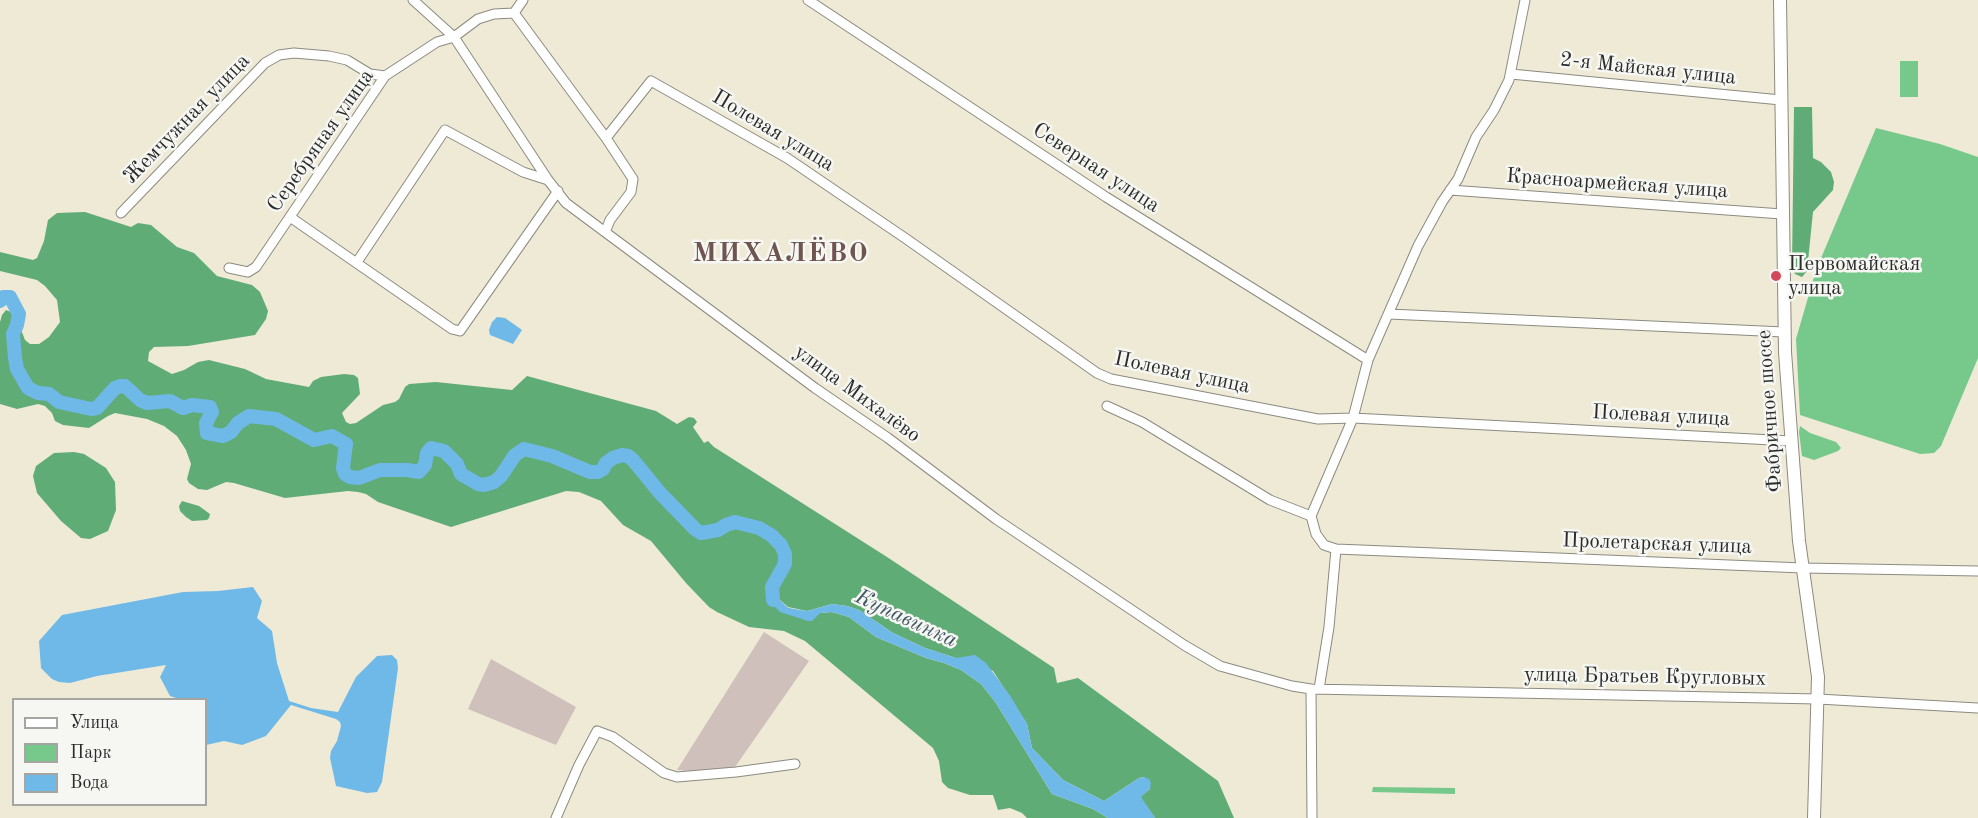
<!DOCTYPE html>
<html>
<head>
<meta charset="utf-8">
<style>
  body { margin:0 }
  #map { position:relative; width:1978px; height:818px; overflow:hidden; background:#eeead5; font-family:"Old Standard TT",serif }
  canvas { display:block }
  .legend { position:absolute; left:12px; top:698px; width:195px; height:108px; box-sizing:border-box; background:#f6f6f2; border:2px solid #a5a5a2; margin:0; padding:8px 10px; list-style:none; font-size:18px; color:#2b2b2b }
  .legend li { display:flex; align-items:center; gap:12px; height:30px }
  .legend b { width:30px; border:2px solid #a5a5a2 }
</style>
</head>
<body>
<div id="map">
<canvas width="1978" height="818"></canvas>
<ul class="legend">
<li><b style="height:8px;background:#fff"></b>Улица</li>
<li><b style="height:16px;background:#76c88b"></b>Парк</li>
<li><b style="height:16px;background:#6fb9e8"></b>Вода</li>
</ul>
</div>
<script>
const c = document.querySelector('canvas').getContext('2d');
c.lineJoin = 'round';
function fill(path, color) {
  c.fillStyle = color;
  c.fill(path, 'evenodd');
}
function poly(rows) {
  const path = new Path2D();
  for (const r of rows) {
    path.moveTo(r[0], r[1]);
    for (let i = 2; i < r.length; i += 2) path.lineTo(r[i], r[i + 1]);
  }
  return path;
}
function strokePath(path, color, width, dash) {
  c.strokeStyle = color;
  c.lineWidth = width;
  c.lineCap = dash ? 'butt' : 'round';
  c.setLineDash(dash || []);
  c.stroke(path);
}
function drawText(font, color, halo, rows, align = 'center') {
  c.font = font + ' "Old Standard TT",serif';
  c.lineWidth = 5;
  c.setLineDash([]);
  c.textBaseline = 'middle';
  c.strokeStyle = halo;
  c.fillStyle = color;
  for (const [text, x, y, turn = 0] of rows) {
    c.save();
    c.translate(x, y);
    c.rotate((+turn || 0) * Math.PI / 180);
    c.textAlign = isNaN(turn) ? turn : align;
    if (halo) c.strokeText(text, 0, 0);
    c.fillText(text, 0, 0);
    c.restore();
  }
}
fill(poly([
  [764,632,809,661,735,767,713,770,704,769,701,772,677,770],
  [491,659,576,707,556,745,468,709]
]), '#d0c0bc');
fill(poly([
  [1900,61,1918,61,1918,97,1900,97],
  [1876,128,1940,144,1978,157,1978,358,1941,446,1934,453,1920,454,1800,415,1796,339,1816,270],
  [1800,426,1810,433,1836,442,1841,448,1838,451,1814,460,1802,456,1799,432],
  [1373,787,1455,788,1455,794,1372,792]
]), '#76c88b');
fill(poly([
  [1794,107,1812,107,1813,158,1821,162,1831,172,1834,182,1833,190,1813,212,1807,271,1802,277,1795,274,1792,267],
  [85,212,131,227,138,223,151,225,177,247,194,253,217,276,252,285,260,292,268,311,266,319,255,335,188,346,154,347,149,352,148,361,172,374,184,370,198,362,209,360,245,369,266,379,309,387,313,381,321,377,344,374,354,375,358,378,360,394,342,413,346,422,350,424,356,423,383,405,395,402,399,399,405,387,409,384,436,382,512,390,527,376,656,411,677,424,689,417,694,418,697,422,693,427,704,443,708,441,714,447,887,557,1054,668,1057,683,1078,678,1218,781,1234,818,1155,818,1140,797,1150,789,1144,777,1139,778,1104,801,1063,780,1032,748,1027,724,993,671,967,658,956,658,925,648,893,633,859,610,847,606,832,604,807,611,788,607,780,600,776,587,774,584,770,584,766,588,769,601,814,617,820,613,832,612,849,617,876,637,926,658,944,663,961,670,981,684,996,703,1052,794,1093,809,1108,818,1027,818,1022,813,1010,808,998,810,993,795,970,795,948,788,942,782,939,761,933,748,805,641,784,631,749,627,717,612,709,607,686,583,651,541,623,525,601,501,579,492,566,491,451,527,378,502,366,494,358,492,348,491,285,498,234,483,226,482,207,490,198,489,189,483,187,479,191,464,186,450,177,436,164,426,147,419,115,413,108,416,89,428,63,425,55,421,52,413,45,406,38,404,17,409,0,404,0,322,2,315,6,310,11,312,20,327,25,340,30,344,39,344,49,337,60,322,57,300,45,286,37,280,0,271,0,252,33,260,37,258,44,241,48,220,57,213],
  [74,452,84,454,106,468,115,482,116,510,108,531,90,539,81,538,61,521,37,493,33,476,36,466,54,453],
  [182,501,199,506,210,514,209,518,207,520,192,521,186,517,180,511,179,506]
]), '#60ac77');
fill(poly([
  [497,317,505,318,522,330,513,344,490,335,489,330,492,322],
  [770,584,774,584,776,587,780,600,788,608,807,611,832,604,847,606,859,610,893,633,925,648,956,658,975,655,986,663,1011,697,1027,724,1032,748,1063,780,1104,801,1139,778,1144,777,1149,779,1151,783,1150,789,1141,797,1155,818,1108,818,1093,809,1052,794,996,703,981,684,961,670,944,663,926,658,876,637,849,617,832,612,820,613,812,621,808,621,780,612,769,601,766,595,766,588],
  [253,587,262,601,257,618,272,631,277,663,289,701,311,708,338,712,356,677,377,656,392,655,397,660,398,668,382,782,377,792,367,793,336,786,330,758,331,751,337,741,341,726,340,722,336,719,291,705,266,736,242,745,224,741,206,745,206,700,179,699,170,696,160,677,166,665,97,676,70,683,59,682,52,679,41,668,39,641,62,615,183,592,218,591]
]), '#6fb9e8');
strokePath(poly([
  [0,301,3,297,10,297,19,314,17,325,13,334,15,358,17,369,28,388,38,393,49,394,59,402,91,409,97,408,115,388,121,386,125,386,140,400,147,403,170,401,183,408,192,405,210,407,212,412,206,423,207,433,223,436,231,432,238,423,249,416,276,419,314,440,332,436,346,444,343,468,345,474,350,477,359,478,380,470,407,470,419,472,425,465,427,453,431,448,444,451,457,464,461,474,478,484,484,485,494,482,501,476,515,455,524,449,552,456,590,472,598,472,603,469,606,463,613,458,622,455,628,456,633,460,660,493,695,529,701,533,718,530,726,525,735,522,759,528,771,535,781,545,785,554,785,564,772,587,773,600]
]), '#6fb9e8', 14);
const minor = poly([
  [413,0,454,37,548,180,566,203,815,388,888,438,996,519,1184,645,1220,666,1292,686,1311,689,1818,699,1978,708],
  [808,0,1106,197,1368,360],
  [514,13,606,138,633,179,631,192,610,220,606,230],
  [1511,74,1781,100],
  [606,138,651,81,787,158,905,238,1097,373,1111,379,1318,419,1353,418,1791,441],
  [1450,190,1782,214],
  [121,213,265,63,279,55,294,53,329,56,347,60,370,74,385,76],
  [290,217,452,329,460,331,558,191],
  [357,262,445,130,523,172,548,180],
  [229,268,248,272,256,267,385,76,437,42,454,37,478,19,494,14,514,13,523,0],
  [1389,314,1784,332],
  [1107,406,1142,422,1270,500,1311,516],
  [1336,549,1803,568,1978,571],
  [1311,689,1312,818],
  [1319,689,1329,627,1336,549,1324,545,1316,534,1311,516,1353,418,1368,360,1418,246,1442,202,1458,179,1476,137,1494,110,1509,80,1525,0],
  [556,818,579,765,597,731,613,737,664,773,677,777,736,772,795,764]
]);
const secondary = poly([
  [1780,0,1785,352,1799,541,1818,677,1814,818]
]);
strokePath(minor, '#8c8a80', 11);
strokePath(secondary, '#8c8a80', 14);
strokePath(minor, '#fff', 9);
strokePath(secondary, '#fff', 12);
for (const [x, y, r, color] of [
  [1776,276,6,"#d1495b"]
]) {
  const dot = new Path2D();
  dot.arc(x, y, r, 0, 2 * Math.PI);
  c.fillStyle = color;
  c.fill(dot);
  strokePath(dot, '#f6f6f2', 2);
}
drawText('21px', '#2b2b2b', '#f6f6f2', [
  ["2-я Майская улица",1648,69,6],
  ["Жемчужная улица",187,119,-46],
  ["Полевая улица",773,131,31],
  ["Серебряная улица",321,141,-55],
  ["Северная улица",1096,168,33],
  ["Красноармейская улица",1617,184,4],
  ["Полевая улица",1182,373,12],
  ["улица Михалёво",857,394,36],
  ["Фабричное шоссе",1770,411,-94],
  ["Полевая улица",1661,416,3],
  ["Пролетарская улица",1657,544,2],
  ["улица Братьев Кругловых",1645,677,1]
]);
drawText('21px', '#2b2b2b', '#f6f6f2', [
  ["Первомайская",1788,264],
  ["улица",1788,288]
], 'left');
drawText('italic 22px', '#3f5664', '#f6f6f2', [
  ["Купавинка",906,619,25]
]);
c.letterSpacing = '1.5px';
drawText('bold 27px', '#6f5550', '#f6f6f2', [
  ["МИХАЛЁВО",781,254]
]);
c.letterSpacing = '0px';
</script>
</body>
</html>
